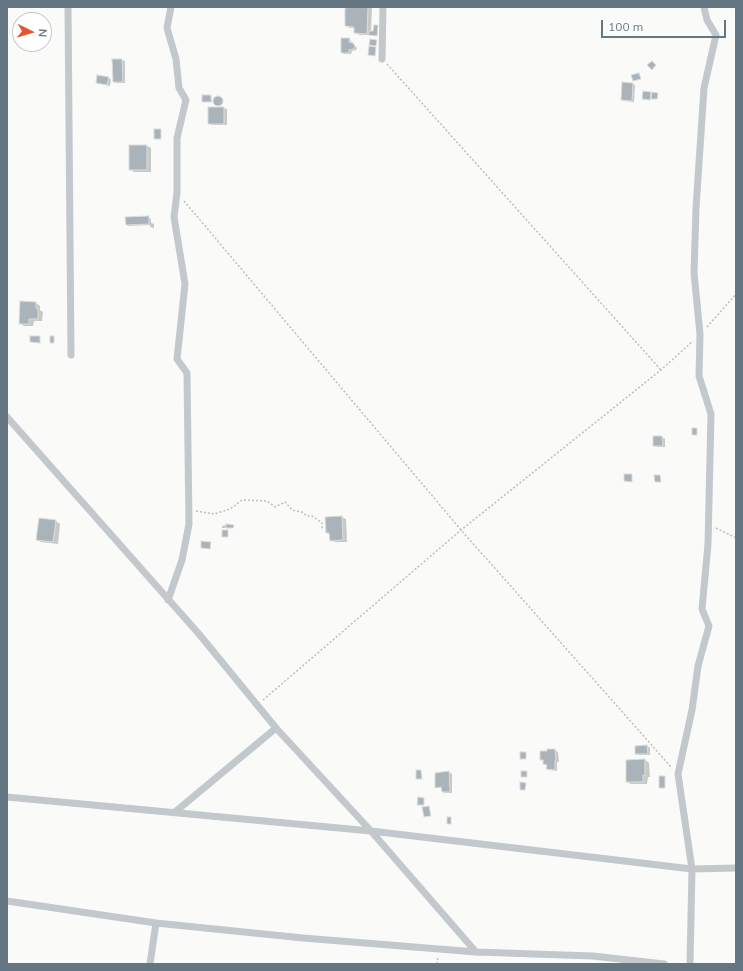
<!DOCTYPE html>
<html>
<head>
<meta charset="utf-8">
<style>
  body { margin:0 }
  #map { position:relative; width:743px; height:971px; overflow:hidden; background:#fafaf8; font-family:Mulish,sans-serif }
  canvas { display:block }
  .frame { position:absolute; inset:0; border:8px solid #657683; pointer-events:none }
  .north { position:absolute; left:12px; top:12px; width:40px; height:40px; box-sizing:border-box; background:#fff; border:1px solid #c1c8cd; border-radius:50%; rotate:95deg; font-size:11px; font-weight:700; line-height:16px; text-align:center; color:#657683 }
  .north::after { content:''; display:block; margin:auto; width:14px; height:18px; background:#e4572e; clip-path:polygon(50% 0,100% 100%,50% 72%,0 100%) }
  .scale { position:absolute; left:601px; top:20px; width:125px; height:18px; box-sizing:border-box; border:2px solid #657683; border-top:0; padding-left:5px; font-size:12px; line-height:14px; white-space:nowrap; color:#657683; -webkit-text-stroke:3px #fff; paint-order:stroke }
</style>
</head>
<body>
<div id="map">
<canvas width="743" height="971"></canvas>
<div class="frame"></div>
<div class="north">N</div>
<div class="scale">100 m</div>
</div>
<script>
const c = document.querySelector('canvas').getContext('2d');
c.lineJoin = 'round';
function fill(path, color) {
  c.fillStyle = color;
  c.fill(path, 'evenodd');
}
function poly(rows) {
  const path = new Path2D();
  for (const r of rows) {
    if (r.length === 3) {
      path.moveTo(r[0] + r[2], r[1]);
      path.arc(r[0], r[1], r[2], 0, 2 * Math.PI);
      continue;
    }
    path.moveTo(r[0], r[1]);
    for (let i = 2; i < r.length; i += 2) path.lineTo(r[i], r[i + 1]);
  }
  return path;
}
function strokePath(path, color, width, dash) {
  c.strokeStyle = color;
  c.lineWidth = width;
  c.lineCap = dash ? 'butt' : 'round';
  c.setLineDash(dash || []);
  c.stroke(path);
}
fill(poly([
  [356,7,372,7,371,32,374,32,377,26,378,35,360,35,355,33,355,28,350,28,346,26],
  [349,39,357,48,356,50,352,51,351,54,344,54,342,52],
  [113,60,122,60,125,61,125,83,116,83,114,82],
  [108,78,111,79,110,86,97,83],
  [632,84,635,85,634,102,624,101,622,99],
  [644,92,658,94,658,99,644,99],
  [211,96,212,102,203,102],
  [219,101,4],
  [224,108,227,109,227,125,212,125,209,123],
  [147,146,151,148,151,172,134,172,130,169],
  [148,217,151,219,151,223,154,224,154,228,150,227,150,225,129,226,126,225],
  [36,303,40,306,40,310,43,312,42,321,34,321,33,326,24,326,20,323],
  [654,437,662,437,665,439,665,447,657,447,654,445],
  [342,517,346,519,347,542,335,542,331,540,330,534,327,532],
  [40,519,56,521,60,524,58,544,41,542,37,540],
  [225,525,227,527,233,525,234,528,228,528,226,526,226,528,222,528,222,526],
  [647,746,650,748,650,755,639,755,636,754,636,747],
  [555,750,558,752,559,762,557,762,557,771,550,770,547,769,548,765,544,764,544,761,541,759,548,752],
  [645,760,649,763,650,777,648,777,647,784,631,784,627,782,627,761],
  [449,772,452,774,452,793,445,793,443,792,442,788,436,787]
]), '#0003');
const building = poly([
  [355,7,368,7,367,34,354,33,354,27,345,26,345,8,355,7],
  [374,25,378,25,377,36,368,35,369,31,373,31,374,25],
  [341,38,350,38,349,42,353,43,355,46,354,49,349,50,349,53,341,53,341,38],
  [370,39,377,40,376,46,369,45,370,39],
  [369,46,376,47,375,56,368,55,369,46],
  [112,59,122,59,123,82,113,82,112,59],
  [652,61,656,65,652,70,647,65,652,61],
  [639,73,641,79,633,81,631,75,639,73],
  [97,75,109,77,107,85,96,83,97,75],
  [622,82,633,83,632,101,621,100,622,82],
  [643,91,651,92,650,100,642,99,643,91],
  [652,92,658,93,657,99,651,99,652,92],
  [202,95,211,95,211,102,202,102,202,95],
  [218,101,5],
  [208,107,224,107,224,124,208,124,208,107],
  [154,129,161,129,161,139,154,139,154,129],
  [129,145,147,145,147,170,129,170,129,145],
  [149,216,149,224,126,225,125,217,149,216],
  [20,301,36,302,36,308,38,309,38,319,29,319,29,324,19,324,20,301],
  [30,336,40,336,40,343,30,342,30,336],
  [50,336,54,336,54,343,50,343,50,336],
  [692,428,697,428,697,435,692,435,692,428],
  [653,436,662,436,663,446,653,446,653,436],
  [624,474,632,474,632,482,624,481,624,474],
  [654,475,660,475,661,482,655,482,654,475],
  [342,516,343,540,330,541,329,533,326,533,325,517,342,516],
  [39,518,56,520,53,542,36,540,39,518],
  [226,524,234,525,233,528,226,528,226,524],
  [222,530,228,530,228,537,222,537,222,530],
  [201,541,211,542,210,549,201,548,201,541],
  [647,745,648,754,635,754,635,746,647,745],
  [547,749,555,749,556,761,555,761,555,770,546,769,547,765,543,764,543,760,540,760,540,751,547,751,547,749],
  [520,752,526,752,526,759,520,759,520,752],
  [645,759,645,776,643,775,643,782,626,782,626,760,645,759],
  [416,770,421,770,422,779,416,779,416,770],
  [449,771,450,792,442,792,441,787,435,788,435,773,449,771],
  [521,771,527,771,527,777,521,777,521,771],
  [659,776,665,776,665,788,659,788,659,776],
  [520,782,526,783,525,790,520,790,520,782],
  [418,797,424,798,424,805,417,805,418,797],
  [429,806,431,816,424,817,422,807,429,806],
  [447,817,451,817,451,824,447,824,447,817]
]);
fill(building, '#aab3b9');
strokePath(building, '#dcdcda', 1);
strokePath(poly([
  [387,64,661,370],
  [184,201,461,530,672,768],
  [707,327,736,294],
  [196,511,214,514,230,509,242,500,267,501,275,507,285,502,292,510,302,512,307,516,312,516,322,523,322,530],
  [716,528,736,538],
  [263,700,461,530,661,370,693,341],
  [437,964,438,956]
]), '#bbbfc2', 1.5, [2, 2]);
strokePath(poly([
  [68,7,71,355],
  [382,59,383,7],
  [7,417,199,634,276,728,175,812],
  [168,600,182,560,189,524,187,373,177,359,185,284,174,217,177,193,177,138,186,100,179,88,176,59,167,28,171,7],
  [276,728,371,831,476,952],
  [7,797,371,831,692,869,736,868],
  [7,901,156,923,303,938,476,952,593,956,664,964],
  [150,964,156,923],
  [690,964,692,869,678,774,692,710,698,666,709,626,702,609,708,544,711,414,699,376,700,334,694,273,696,208,704,88,716,35,707,20,704,7]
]), '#c3c8cc', 7);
</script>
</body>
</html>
